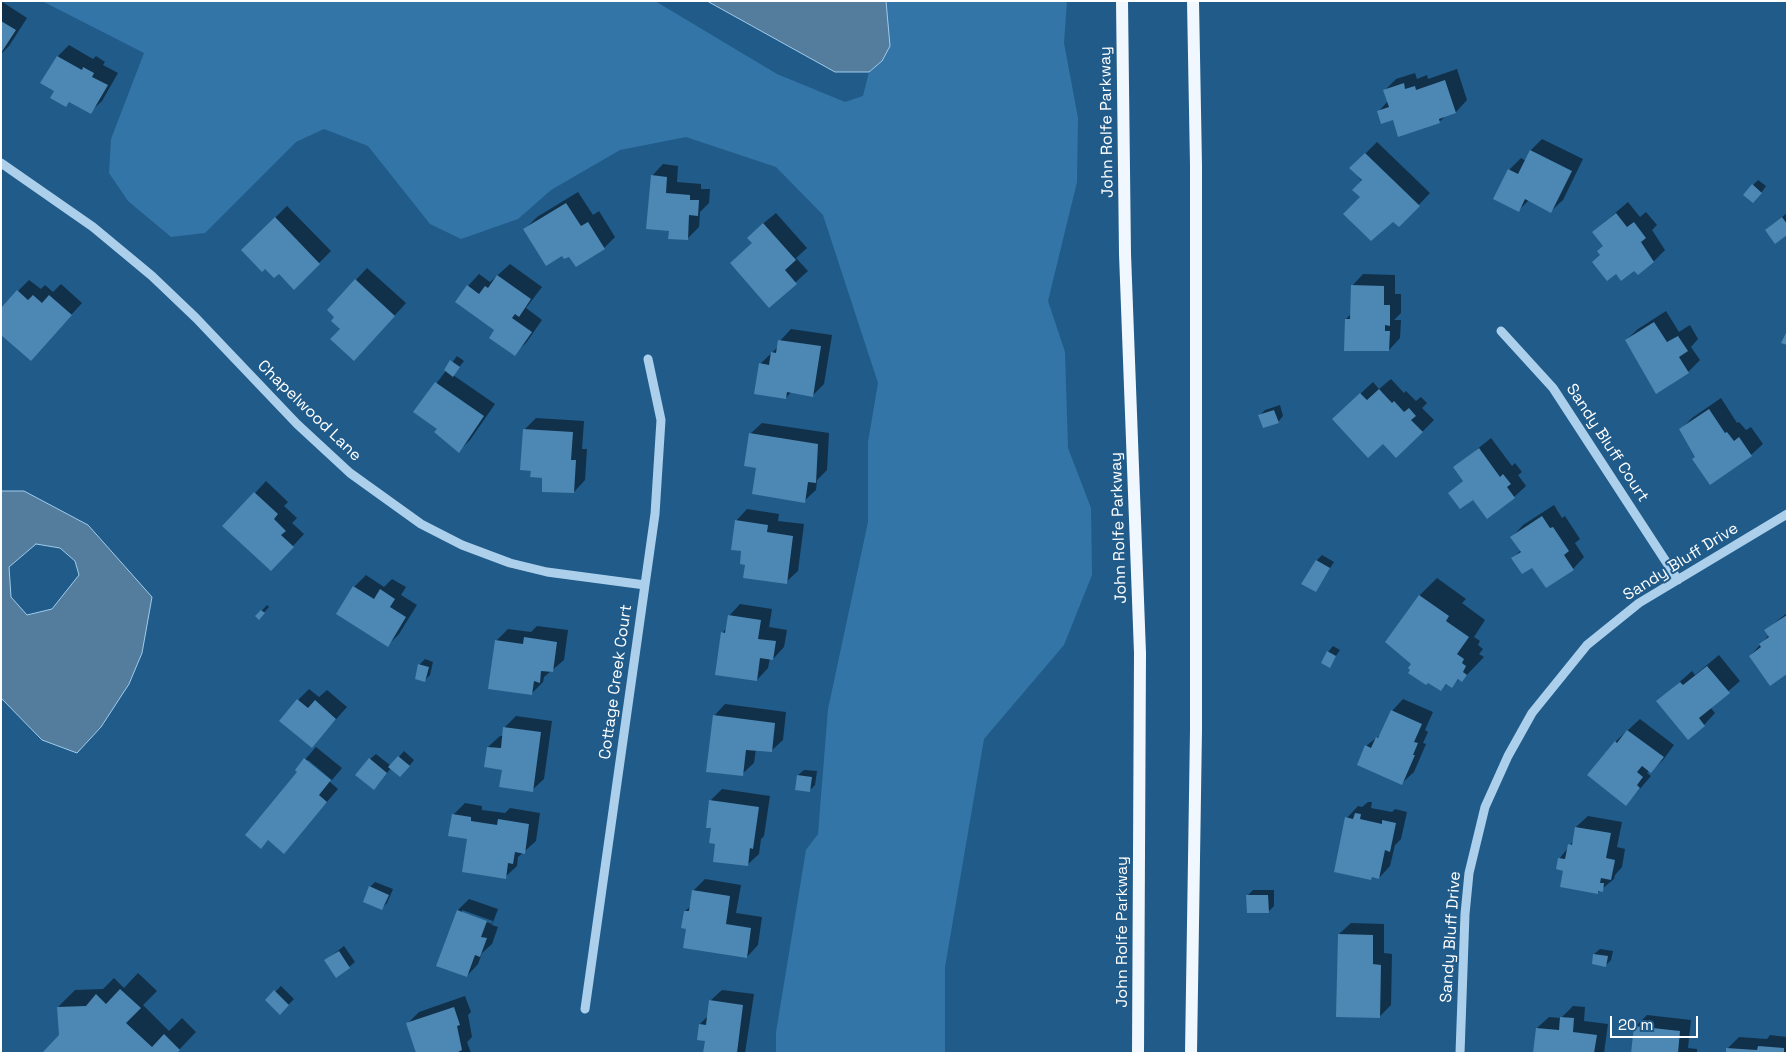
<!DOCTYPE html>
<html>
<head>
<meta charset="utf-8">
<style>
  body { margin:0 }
  #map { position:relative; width:1788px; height:1054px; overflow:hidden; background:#205b8a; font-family:"Space Grotesk",sans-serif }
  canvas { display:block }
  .frame { position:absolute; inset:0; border:2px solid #fff; pointer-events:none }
  .scale { position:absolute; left:1610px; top:1016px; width:88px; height:22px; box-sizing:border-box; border:2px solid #fff; border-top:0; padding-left:6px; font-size:15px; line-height:18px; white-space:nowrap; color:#fff; -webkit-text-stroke:4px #205b8a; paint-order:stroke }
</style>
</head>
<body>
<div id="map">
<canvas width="1788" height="1054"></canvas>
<div class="frame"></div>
<div class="scale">20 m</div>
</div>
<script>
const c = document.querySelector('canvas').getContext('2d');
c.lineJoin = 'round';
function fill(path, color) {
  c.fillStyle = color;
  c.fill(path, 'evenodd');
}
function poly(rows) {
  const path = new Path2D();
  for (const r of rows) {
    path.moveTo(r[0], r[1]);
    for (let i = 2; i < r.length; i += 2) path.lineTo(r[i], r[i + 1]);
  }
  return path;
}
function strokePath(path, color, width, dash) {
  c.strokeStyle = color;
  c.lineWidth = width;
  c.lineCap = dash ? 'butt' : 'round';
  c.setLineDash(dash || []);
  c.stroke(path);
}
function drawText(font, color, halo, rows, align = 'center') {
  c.font = font + ' "Space Grotesk",sans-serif';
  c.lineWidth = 4;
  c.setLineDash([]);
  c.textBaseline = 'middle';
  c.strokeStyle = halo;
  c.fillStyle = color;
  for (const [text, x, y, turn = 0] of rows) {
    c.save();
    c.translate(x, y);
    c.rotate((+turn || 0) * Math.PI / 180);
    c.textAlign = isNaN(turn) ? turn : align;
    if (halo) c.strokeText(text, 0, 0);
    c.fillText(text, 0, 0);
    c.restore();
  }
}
fill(poly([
  [42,1,655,1,777,74,845,102,863,96,869,72,882,61,890,46,886,1,1067,1,1064,43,1078,118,1077,182,1048,301,1065,352,1068,448,1091,508,1092,575,1064,645,984,739,945,967,945,1053,776,1053,776,1032,806,850,818,834,828,709,868,522,868,442,878,383,823,215,776,167,686,137,620,150,551,190,518,219,461,239,430,224,368,146,324,129,296,142,205,233,171,237,128,201,109,173,111,139,144,53]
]), '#3475a7');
const water = poly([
  [707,1,886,1,890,46,882,61,869,72,835,72,707,1],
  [1,491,24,491,88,525,152,597,142,653,129,684,101,727,77,753,42,740,1,698,1,491],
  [36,544,60,548,75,561,79,575,52,609,27,615,11,597,9,567,36,544]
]);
fill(water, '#537c9d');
strokePath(water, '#9fccec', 1);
fill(poly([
  [1,1,27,18,9,46,1,54],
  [69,45,93,59,96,56,105,62,103,65,118,73,102,101,90,112,70,101,66,105,56,90,58,56],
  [1457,69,1467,100,1456,112,1447,115,1439,122,1394,118,1379,111,1388,101,1385,90,1396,79,1415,73,1417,79,1427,75,1428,79],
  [1542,139,1583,159,1563,200,1551,211,1529,200,1519,210,1509,170,1521,158,1526,161,1531,150],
  [1377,142,1430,193,1399,226,1351,168],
  [663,164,678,166,677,182,701,184,701,189,710,189,709,203,700,212,699,227,687,239,670,230,652,176],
  [1758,180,1766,186,1759,196,1753,185],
  [578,192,593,215,599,211,615,237,604,248,569,255,525,229,537,217],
  [1628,202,1640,217,1646,212,1657,225,1652,230,1665,250,1653,262,1634,269,1601,254,1604,245,1593,232],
  [287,206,331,251,294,288,279,273,242,250],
  [776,213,807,248,796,258,808,271,769,306,731,263,753,243,760,226],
  [1787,213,1787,234,1766,230,1772,225],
  [510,264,542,287,526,308,542,320,526,343,514,354,468,286,479,274,490,282],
  [367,268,406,303,365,348,341,329,336,317,328,310],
  [1363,274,1395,275,1395,294,1401,294,1401,313,1394,320,1401,320,1400,338,1389,350,1346,319,1351,314,1352,286],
  [29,280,41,289,45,285,53,292,61,284,82,303,31,359,18,291],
  [1666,311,1679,332,1690,325,1698,339,1691,347,1700,360,1688,372,1657,392,1626,340,1638,329],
  [791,329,832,335,824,384,813,395,791,392,786,398,760,364,779,346,780,341],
  [457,356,464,361,453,375,495,404,470,440,458,452,438,428,415,412],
  [1391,379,1404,393,1406,391,1416,401,1421,397,1427,403,1422,408,1434,420,1422,432,1345,408,1373,382,1379,389],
  [1721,398,1737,423,1739,422,1746,430,1751,427,1763,444,1751,455,1696,456,1681,429,1692,418],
  [1280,405,1283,416,1278,422,1260,415,1265,410],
  [536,418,584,421,582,449,587,449,585,480,574,492,532,469,525,429],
  [762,423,829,433,827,470,817,480,816,490,804,501,758,467,750,434],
  [1491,438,1512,466,1515,463,1522,472,1518,475,1526,486,1514,497,1473,498,1450,493,1464,480,1455,467],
  [266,481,288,502,284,506,297,518,292,523,304,534,282,558,255,493],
  [1554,505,1562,518,1565,516,1580,539,1575,543,1584,557,1573,569,1532,566,1513,558,1521,550,1512,537,1523,525],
  [747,509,779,514,778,521,804,524,798,571,786,582,746,564,736,521],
  [1322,555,1334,562,1315,591,1317,560],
  [366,575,384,587,392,579,406,587,401,595,417,605,399,634,388,645,338,613,354,587],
  [1437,578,1466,599,1462,603,1485,620,1474,637,1480,641,1478,645,1483,649,1479,654,1484,657,1462,680,1459,679,1452,686,1448,683,1441,690,1387,642,1420,595],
  [740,604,772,609,769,627,787,630,784,647,773,659,770,658,768,668,757,680,722,633,727,628,729,616],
  [267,605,269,607,259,618,257,616],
  [1787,613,1787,672,1750,656,1769,635,1766,630],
  [537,626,568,630,564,660,544,677,543,682,532,693,496,641,508,629,531,632],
  [1333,646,1340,650,1329,666,1328,652],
  [1719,655,1740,681,1710,707,1715,713,1704,725,1658,701,1692,671,1695,675],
  [425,659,433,662,430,675,425,680,419,665],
  [309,689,319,697,327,690,347,707,312,746,298,700],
  [1403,699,1433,712,1425,730,1428,732,1423,743,1426,744,1414,772,1402,783,1366,746,1380,735,1392,711],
  [725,704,786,712,783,740,771,751,756,749,754,763,742,774,714,716],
  [516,716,552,721,544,779,532,790,503,768,488,747,500,736,503,736,505,727],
  [1640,719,1674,745,1663,760,1651,771,1649,770,1647,773,1651,776,1626,805,1615,742],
  [316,747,342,768,332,780,308,760,307,762,338,789,284,852,269,839,261,847,299,772,296,770],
  [404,751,414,760,406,770,391,768,379,783,370,759,376,754,391,766],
  [804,770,817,771,815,785,810,790,798,775],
  [722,789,770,796,764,836,761,839,759,854,747,865,717,843,712,827,711,800],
  [1368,802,1372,802,1371,808,1392,812,1395,809,1407,812,1401,839,1395,845,1390,866,1379,878,1373,876,1371,878,1347,818,1358,806,1362,807],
  [465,803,482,806,482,810,505,813,510,808,540,813,536,841,518,857,517,866,505,877,468,838,453,815],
  [1588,816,1622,822,1617,847,1625,849,1622,867,1615,875,1614,879,1597,893,1564,870,1558,868,1560,858,1574,840,1576,827],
  [705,879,741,885,736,913,762,917,758,945,747,957,687,928,685,911,691,906,693,891],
  [375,882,393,889,387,903,382,908,370,887],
  [1253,890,1274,890,1274,906,1268,912,1247,896],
  [469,899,498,909,492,925,498,927,492,944,482,953,478,964,467,976,458,910],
  [462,910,493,921,492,924,462,913],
  [1351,923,1384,924,1384,953,1392,954,1391,1005,1379,1017,1339,934],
  [344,946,355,962,349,967,326,960],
  [1600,949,1613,951,1611,960,1606,965,1594,954],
  [138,973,157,991,143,1005,169,1031,182,1018,196,1032,176,1053,60,1035,58,1007,75,990,103,989,114,978,124,988],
  [281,986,294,999,280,1013,267,1000],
  [722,990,754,994,745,1053,704,1053,706,1040,700,1024,708,1016,710,1001],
  [465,996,471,1012,468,1015,472,1037,467,1042,471,1053,419,1053,408,1023,419,1012],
  [1573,1006,1585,1007,1584,1021,1608,1024,1604,1053,1534,1053,1537,1028,1549,1017,1561,1018],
  [1647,1015,1691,1020,1688,1048,1697,1049,1697,1053,1632,1053,1635,1027],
  [1770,1035,1787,1037,1787,1053,1727,1053,1728,1048,1739,1037,1767,1039]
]), '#0007');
fill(poly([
  [1,21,16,30,1,53],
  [57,56,82,70,83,67,94,73,92,77,108,85,91,114,69,102,66,107,50,98,54,91,40,83],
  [1445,80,1456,113,1439,119,1440,123,1398,137,1393,120,1381,124,1377,111,1389,107,1383,90,1404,83,1405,89,1415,86,1416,90],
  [1530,150,1572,171,1551,213,1525,199,1519,212,1493,199,1508,169,1518,174],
  [1365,153,1420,206,1399,227,1393,222,1371,241,1343,214,1360,197,1352,190,1362,180,1349,168],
  [651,175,667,177,666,193,690,195,690,200,699,200,698,216,689,215,688,240,668,239,669,231,646,229],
  [1752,184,1762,193,1753,203,1743,195],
  [566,203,581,226,588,222,605,249,576,267,569,257,564,259,562,256,546,266,523,229],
  [1616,213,1627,227,1634,222,1646,238,1641,242,1654,262,1638,275,1634,271,1621,281,1616,274,1607,281,1592,262,1600,255,1597,251,1603,246,1592,232],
  [275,217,320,264,294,290,279,274,274,278,265,269,262,272,241,250],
  [1782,217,1787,224,1787,235,1775,244,1765,230],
  [763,223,796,260,785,270,797,284,769,308,730,263,752,243,747,238],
  [497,275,531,299,519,317,515,314,512,318,532,332,515,356,489,338,494,330,455,302,467,285,479,294,485,286,488,288],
  [355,279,395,316,354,361,330,339,340,329,331,321,334,317,327,310],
  [1351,285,1384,286,1384,305,1390,305,1390,326,1385,325,1385,331,1390,331,1389,351,1344,351,1345,319,1350,319],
  [17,290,28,300,33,295,42,303,49,295,72,315,31,361,1,335,1,308],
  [1654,322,1667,342,1678,336,1688,351,1679,357,1689,373,1656,394,1625,340],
  [1787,331,1787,345,1781,343],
  [778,340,821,346,813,397,787,392,786,399,754,394,759,363,769,365,771,352,776,353],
  [450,360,460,367,453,377,444,370],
  [435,382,484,416,459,453,434,432,437,429,413,412],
  [1379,389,1392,403,1394,401,1404,412,1409,408,1416,416,1411,420,1423,432,1396,458,1383,444,1368,458,1332,419,1360,393,1367,400],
  [1709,409,1725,433,1727,432,1734,441,1739,437,1752,456,1710,485,1692,459,1695,457,1679,429],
  [1274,410,1279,423,1263,428,1258,415],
  [523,429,573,432,571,460,576,460,574,493,542,492,542,478,530,477,531,471,520,470],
  [749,433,818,444,816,483,808,482,805,503,752,494,756,468,744,466],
  [1479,448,1500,477,1503,474,1511,484,1507,487,1515,498,1487,519,1473,500,1460,509,1448,493,1463,481,1453,467],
  [254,492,278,514,274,519,286,531,281,535,294,547,271,571,222,526],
  [1542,516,1550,528,1553,527,1569,551,1564,555,1574,570,1546,588,1532,568,1522,574,1511,558,1521,552,1510,537],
  [735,520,768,525,767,532,793,536,787,584,743,578,745,565,740,564,741,551,731,550],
  [1316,560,1330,568,1316,592,1301,584],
  [353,586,374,599,380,589,395,599,390,607,406,617,388,647,336,614],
  [1419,595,1449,616,1446,621,1469,637,1457,654,1464,659,1462,663,1466,666,1463,672,1467,675,1462,682,1458,679,1452,688,1446,684,1441,691,1428,683,1426,685,1408,673,1410,670,1408,668,1411,664,1385,642],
  [261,610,265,613,259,620,255,616],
  [728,615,761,620,758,639,776,641,773,660,760,658,757,681,715,675,721,632,725,633],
  [1787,615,1787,674,1770,686,1749,656,1761,647,1759,644,1769,637,1764,630],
  [524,637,557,642,553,672,541,671,540,683,534,681,532,695,488,689,495,640,523,644],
  [1327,651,1336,656,1330,668,1321,663],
  [418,664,429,667,425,682,415,679],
  [1707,666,1730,693,1699,718,1705,726,1688,740,1656,701,1680,682,1683,685],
  [297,699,308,708,315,700,336,719,312,748,279,721],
  [1391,710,1422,724,1414,742,1418,743,1413,755,1415,755,1402,785,1357,765,1365,745,1371,748,1376,737,1378,738],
  [713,715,775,723,772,752,746,750,743,776,706,772],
  [503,727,541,732,533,792,499,787,502,770,484,767,487,747,501,748],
  [1627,730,1664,757,1651,773,1642,766,1637,772,1643,777,1637,785,1640,788,1626,806,1587,775,1615,741,1617,743],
  [398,756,410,766,400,777,388,767],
  [304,758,331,780,319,795,327,802,284,854,268,840,261,849,245,835,297,772,295,770],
  [369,758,387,773,374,790,355,775],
  [797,775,812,777,810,792,795,790],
  [709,800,759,807,753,849,750,848,748,866,713,862,715,844,709,843,711,828,706,828],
  [1355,813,1361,814,1360,819,1382,824,1382,820,1396,823,1390,852,1385,850,1379,879,1372,877,1371,880,1334,872,1345,817,1353,819],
  [452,814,471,817,471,821,497,825,498,819,529,824,525,854,515,852,513,864,508,863,506,879,462,872,467,839,448,836],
  [1575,827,1611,833,1606,858,1615,860,1611,880,1601,878,1600,883,1604,883,1603,892,1598,891,1598,894,1560,887,1563,871,1556,869,1558,858,1565,859,1568,844,1572,845],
  [369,886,389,895,382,910,363,902],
  [692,890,730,896,726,924,751,928,747,958,683,948,686,929,681,928,684,911,689,911],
  [1246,895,1268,895,1269,913,1247,913],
  [457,910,487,921,481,937,487,938,480,957,475,955,467,977,436,966],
  [1338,934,1373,935,1373,964,1381,965,1380,1018,1336,1017],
  [339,951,350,968,336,978,324,960],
  [1593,954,1608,956,1606,967,1592,964],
  [120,989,141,1008,126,1023,152,1047,164,1034,180,1050,177,1053,42,1053,59,1035,57,1007,86,1006,96,994,106,1004],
  [274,990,289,1005,280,1015,265,1000],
  [709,1000,743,1005,737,1053,703,1053,705,1041,697,1040,699,1024,706,1025],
  [454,1007,460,1025,457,1026,462,1050,456,1053,416,1053,406,1023],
  [1560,1017,1574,1018,1573,1032,1597,1035,1594,1053,1533,1053,1536,1028,1559,1030],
  [1634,1026,1680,1031,1678,1053,1631,1053],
  [1758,1046,1784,1048,1784,1053,1726,1053,1726,1048,1757,1050]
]), '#4d87b3');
strokePath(poly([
  [1,163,93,227,152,276,196,318,297,424,350,473,421,524,462,545,510,563,547,572,645,585],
  [1501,331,1553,388,1678,580],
  [585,1009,655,514,661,420,648,359],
  [1460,1053,1465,914,1469,873,1485,807,1508,756,1532,713,1587,645,1639,603,1787,514]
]), '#acd0eb', 9);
strokePath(poly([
  [1122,1,1125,254,1140,653,1138,1053],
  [1191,1053,1196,730,1196,165,1193,1]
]), '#f1f7fe', 12);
drawText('16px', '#fff', '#205b8a', [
  ["John Rolfe Parkway",1107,122,-91],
  ["Chapelwood Lane",309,411,44],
  ["Sandy Bluff Court",1607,443,57],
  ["John Rolfe Parkway",1119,528,-92],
  ["Sandy Bluff Drive",1681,562,-32],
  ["Cottage Creek Court",616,682,-82],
  ["John Rolfe Parkway",1123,932,-90],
  ["Sandy Bluff Drive",1451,937,-86]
]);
</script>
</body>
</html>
